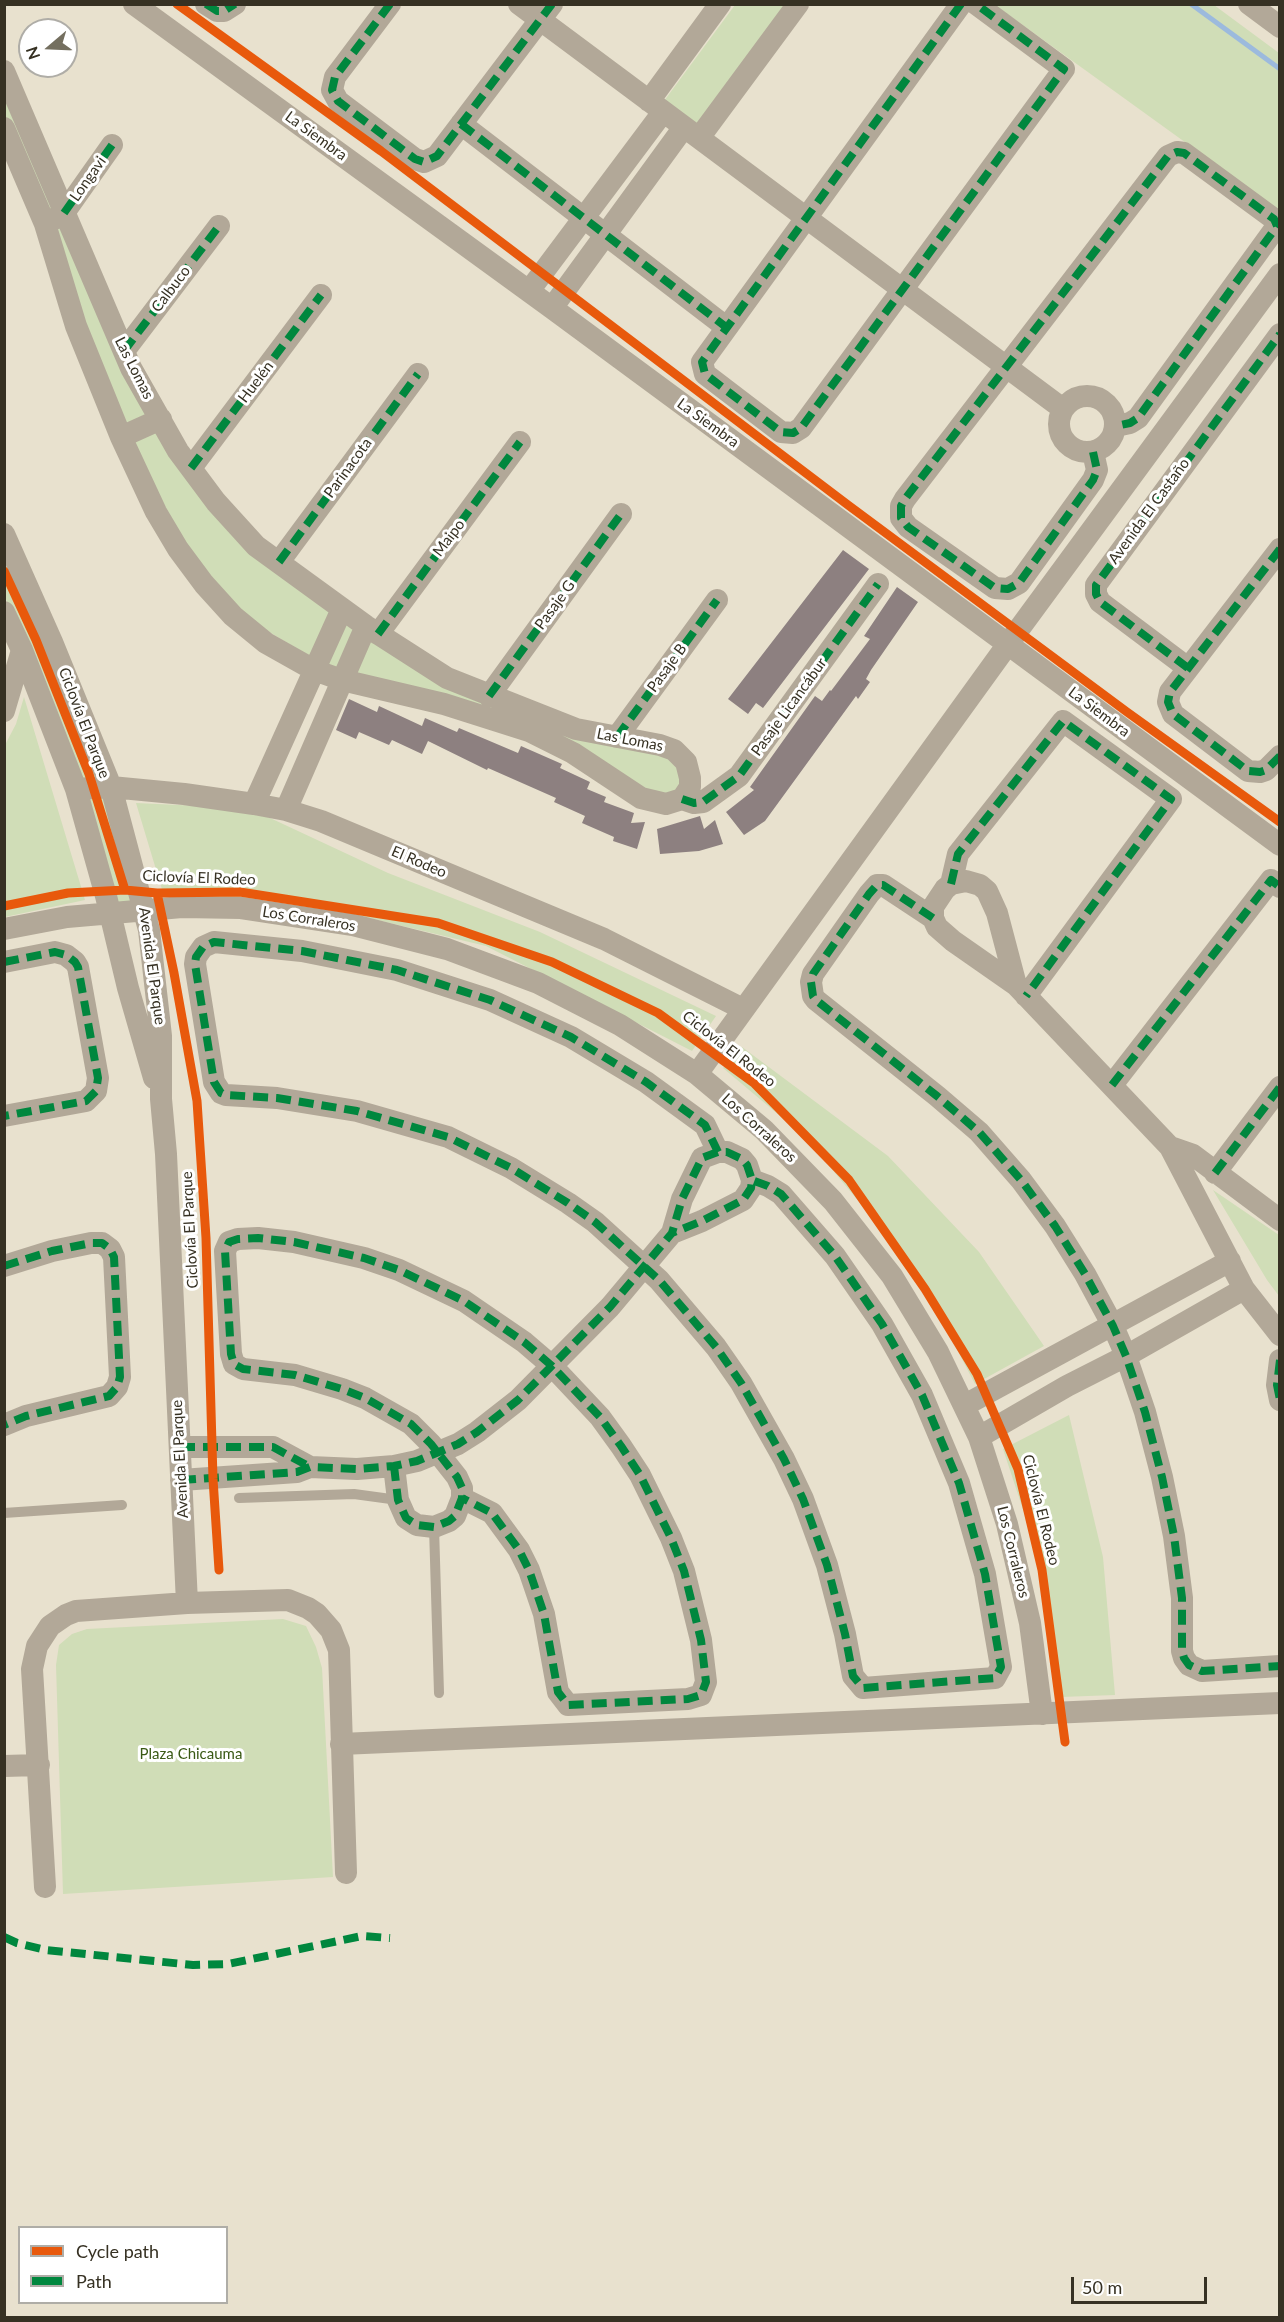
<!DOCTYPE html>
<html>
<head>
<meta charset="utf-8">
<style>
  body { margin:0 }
  #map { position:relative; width:1284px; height:2322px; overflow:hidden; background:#e8e1ce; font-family:Lato,sans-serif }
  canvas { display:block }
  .frame { position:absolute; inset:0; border:6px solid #363123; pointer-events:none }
  .legend { position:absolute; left:18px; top:2226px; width:210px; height:78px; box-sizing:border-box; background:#fff; border:2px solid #afada7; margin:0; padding:8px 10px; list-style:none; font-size:18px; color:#363123 }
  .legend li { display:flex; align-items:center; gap:12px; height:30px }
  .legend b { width:30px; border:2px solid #afada7 }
  .north { position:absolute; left:18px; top:18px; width:60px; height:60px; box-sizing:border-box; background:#fff; border:2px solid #afada7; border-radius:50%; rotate:251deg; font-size:16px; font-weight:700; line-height:24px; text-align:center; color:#363123 }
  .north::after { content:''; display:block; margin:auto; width:21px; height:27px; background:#746f5f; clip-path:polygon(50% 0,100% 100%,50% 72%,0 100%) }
  .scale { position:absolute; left:1071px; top:2277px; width:136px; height:27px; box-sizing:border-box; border:3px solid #363123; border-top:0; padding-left:8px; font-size:18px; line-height:21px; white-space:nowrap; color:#363123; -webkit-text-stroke:4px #fff; paint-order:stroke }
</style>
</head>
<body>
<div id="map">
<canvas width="1284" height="2322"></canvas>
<div class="frame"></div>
<ul class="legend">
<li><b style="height:8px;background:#e8590c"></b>Cycle path</li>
<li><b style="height:8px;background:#00873e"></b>Path</li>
</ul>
<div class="north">N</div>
<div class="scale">50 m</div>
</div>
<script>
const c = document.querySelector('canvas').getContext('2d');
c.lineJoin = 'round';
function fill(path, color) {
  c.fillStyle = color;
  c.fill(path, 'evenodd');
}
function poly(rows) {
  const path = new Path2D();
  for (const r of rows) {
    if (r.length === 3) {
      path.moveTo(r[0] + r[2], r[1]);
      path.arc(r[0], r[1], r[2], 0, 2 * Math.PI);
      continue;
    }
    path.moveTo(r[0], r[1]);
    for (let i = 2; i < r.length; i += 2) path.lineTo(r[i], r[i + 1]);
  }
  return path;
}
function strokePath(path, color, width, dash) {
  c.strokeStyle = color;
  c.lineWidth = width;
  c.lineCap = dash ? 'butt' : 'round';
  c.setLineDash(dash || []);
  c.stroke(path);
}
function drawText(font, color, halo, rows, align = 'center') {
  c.font = font + ' Lato,sans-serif';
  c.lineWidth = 6;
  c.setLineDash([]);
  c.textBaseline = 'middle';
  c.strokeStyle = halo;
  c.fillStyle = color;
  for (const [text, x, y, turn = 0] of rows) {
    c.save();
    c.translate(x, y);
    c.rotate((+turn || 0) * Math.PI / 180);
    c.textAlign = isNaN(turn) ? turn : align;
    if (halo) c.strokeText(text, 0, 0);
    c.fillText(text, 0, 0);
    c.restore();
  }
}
fill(poly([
  [735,5,786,5,697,125,664,101],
  [995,5,1214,5,1279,53,1279,210],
  [4,83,60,215,212,506,445,682,677,758,685,787,666,800,575,749,344,677,236,612,159,510,5,118],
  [4,550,104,789,140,903,118,904,27,647,5,597],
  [24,697,85,900,5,917,5,745,16,724],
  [136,803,200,806,268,817,388,873,540,932,716,1016,692,1051,486,946,298,901,164,896],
  [742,1047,888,1156,979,1252,1044,1346,975,1384,915,1269,805,1137,723,1068],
  [1213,1190,1279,1235,1279,1296,1267,1280],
  [1069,1415,1103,1557,1115,1695,1061,1697,1040,1561,1003,1449],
  [283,1619,306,1626,316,1647,322,1668,333,1877,63,1894,56,1665,59,1645,72,1634,87,1629]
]), '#d0ddb7');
strokePath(poly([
  [1191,4,1280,69]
]), '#9cbadd', 5);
fill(poly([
  [843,550,869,569,763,708,756,703,748,714,728,699],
  [897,587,918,602,871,670,866,679,870,682,858,699,856,696,765,821,744,835,726,812,754,790,750,787,815,696,822,701,830,690,831,691,870,639,864,636],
  [349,699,377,712,379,706,422,726,425,718,457,732,459,728,518,753,521,746,562,764,560,768,590,782,587,789,606,797,604,802,634,813,631,823,645,822,637,849,613,841,614,837,582,823,585,816,554,802,556,798,488,768,487,770,428,741,422,754,392,740,389,745,359,732,356,739,336,730],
  [700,816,704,829,715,820,723,844,699,851,660,854,657,829]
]), '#8d8080');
strokePath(poly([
  [239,1498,354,1494,398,1500],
  [4,1513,122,1505],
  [434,1527,439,1693]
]), '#b2a898', 10);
strokePath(poly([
  [134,4,552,308,1280,845],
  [206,4,217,11,224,11,235,4],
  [390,4,335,77,332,90,338,101,415,159,424,162,437,156,552,4],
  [519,4,1063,409],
  [961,4,702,362,705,374,781,432,793,433,801,428,1064,69,976,4],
  [1249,4,1280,27],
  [4,71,131,368,178,451,216,502,256,546,366,626,447,678,576,729,660,745,674,750,686,762,690,778,690,787,682,799,666,804,641,798,573,753,529,731,444,704,342,680,314,670,266,643,233,616,204,584,178,549,156,512,121,437,76,326,45,224,4,128],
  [649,101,720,4],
  [461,124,726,327],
  [699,138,798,4],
  [54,219,64,213,112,145],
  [529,291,663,112],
  [552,308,684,127],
  [124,351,219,226],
  [1087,424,28],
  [121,437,161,419],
  [1093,452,1097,470,1093,480,1019,583,1008,589,995,588,908,527,901,518,901,506,905,499,1168,156,1177,152,1184,153,1274,219,1277,226,1138,418,1130,423,1116,426],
  [191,468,321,295],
  [4,534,52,642,111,787,149,930,161,1036,161,1099,166,1154,187,1603],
  [1280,549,1170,692,1168,702,1173,714,1248,771,1260,772,1266,770,1280,756],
  [279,562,418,374],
  [4,612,22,650,76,789,106,896,128,988,154,1078],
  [378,634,520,442],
  [1188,668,1100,602,1096,594,1096,585,1280,334],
  [489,696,621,514],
  [4,711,22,650],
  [617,737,717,600],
  [76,789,111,787,184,794,254,804,286,810,321,821,604,939,743,1009],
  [682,799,694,803,703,802,739,776,878,584],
  [254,804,342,609],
  [286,810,366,626],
  [951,884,958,854,1063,721,1171,799,1026,996],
  [933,918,883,885,877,885,869,894,813,974,811,982,813,996,816,1000,937,1096,979,1132,1021,1180,1055,1226,1085,1274,1113,1326,1126,1356,1145,1412,1162,1477,1174,1536,1182,1598,1182,1651,1184,1658,1189,1665,1202,1671,1280,1666],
  [4,929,67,917,182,907,241,908,353,925,447,949,538,983,620,1025,697,1074,764,1130,833,1201,892,1276,938,1352,979,1437,1007,1524,1030,1623,1042,1714],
  [4,962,55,952,66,955,75,962,78,967,98,1078,96,1091,86,1101,4,1116],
  [1016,985,997,913,987,891,980,885,966,881,951,884,945,889,933,907,933,918,937,927,953,941,1016,985,1170,1147,1244,1289,1280,1335],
  [697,1074,1008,644,1280,274],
  [1112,1085,1271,880,1280,887],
  [1170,1147,1193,1155,1280,1220],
  [718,1152,705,1125,646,1082,571,1037,490,1000,397,970,302,951,214,942,203,947,196,957,195,964,214,1082,221,1093,226,1095,277,1098,357,1111,448,1137,511,1168,568,1203,595,1222,659,1280,716,1347,741,1383,784,1459,803,1499,827,1565,845,1634,853,1676,863,1688,995,1678,1001,1667,985,1574,959,1483,922,1395,882,1324,835,1256,781,1194,768,1186,752,1180],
  [1215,1173,1280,1087],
  [4,1266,52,1251,91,1243,102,1243,110,1249,114,1257,120,1377,117,1387,109,1396,26,1416,4,1425],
  [1280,1360,1277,1385,1280,1400],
  [965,1405,1230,1261],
  [979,1437,1067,1386,1126,1356,1244,1289],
  [180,1447,273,1447,310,1467],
  [394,1466,398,1500,406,1518,417,1525,434,1527,449,1521,455,1516,462,1498,462,1488,457,1477,431,1444,411,1424,365,1398,342,1389,295,1375,243,1369,234,1364,231,1354,225,1251,229,1242,238,1239,258,1238,294,1242,364,1258,399,1270,464,1301,524,1342,552,1366,600,1417,621,1446,640,1475,671,1538,684,1571,701,1640,706,1682,701,1695,688,1699,568,1705,558,1692,544,1614,529,1570,519,1550,492,1513,462,1498],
  [181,1480,297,1472,310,1467,357,1469,394,1466,417,1461,458,1444,477,1432,518,1400,610,1307,672,1233,682,1199,702,1158,718,1152,727,1152,742,1159,747,1165,752,1180,751,1188,743,1200,702,1221,672,1233],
  [341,1744,1280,1703],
  [4,1766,39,1765],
  [45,1887,32,1669,37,1646,50,1626,66,1615,76,1611,187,1603,288,1600,308,1608,317,1614,331,1630,339,1650,346,1873]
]), '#b2a898', 22);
strokePath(poly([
  [206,4,217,11,224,11,235,4],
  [390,4,335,77,332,90,338,101,415,159,424,162,437,156,552,4],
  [961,4,702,362,705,374,781,432,793,433,801,428,1064,69,976,4],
  [461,124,726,327],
  [64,213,112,145],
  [124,351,219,226],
  [1093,452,1097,470,1093,480,1019,583,1008,589,995,588,908,527,901,518,901,506,905,499,1168,156,1177,152,1184,153,1274,219,1277,226,1138,418,1130,423,1116,426],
  [191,468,321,295],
  [1280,549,1170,692,1168,702,1173,714,1248,771,1260,772,1266,770,1280,756],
  [279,562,418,374],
  [378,634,520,442],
  [1188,668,1100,602,1096,594,1096,585,1280,334],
  [489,696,621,514],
  [617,737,717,600],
  [682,799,694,803,703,802,739,776,878,584],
  [951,884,958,854,1063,721,1171,799,1026,996],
  [933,918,883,885,877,885,869,894,813,974,811,982,813,996,816,1000,937,1096,979,1132,1021,1180,1055,1226,1085,1274,1113,1326,1126,1356,1145,1412,1162,1477,1174,1536,1182,1598,1182,1651,1184,1658,1189,1665,1202,1671,1280,1666],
  [4,962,55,952,66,955,75,962,78,967,98,1078,96,1091,86,1101,4,1116],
  [1112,1085,1271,880,1280,887],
  [718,1152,705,1125,646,1082,571,1037,490,1000,397,970,302,951,214,942,203,947,196,957,195,964,214,1082,221,1093,226,1095,277,1098,357,1111,448,1137,511,1168,568,1203,595,1222,659,1280,716,1347,741,1383,784,1459,803,1499,827,1565,845,1634,853,1676,863,1688,995,1678,1001,1667,985,1574,959,1483,922,1395,882,1324,835,1256,781,1194,768,1186,752,1180],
  [1215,1173,1280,1087],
  [4,1266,52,1251,91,1243,102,1243,110,1249,114,1257,120,1377,117,1387,109,1396,26,1416,4,1425],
  [1280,1360,1277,1385,1280,1400],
  [180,1447,273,1447,310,1467],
  [394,1466,398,1500,406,1518,417,1525,434,1527,449,1521,455,1516,462,1498,462,1488,457,1477,431,1444,411,1424,365,1398,342,1389,295,1375,243,1369,234,1364,231,1354,225,1251,229,1242,238,1239,258,1238,294,1242,364,1258,399,1270,464,1301,524,1342,552,1366,600,1417,621,1446,640,1475,671,1538,684,1571,701,1640,706,1682,701,1695,688,1699,568,1705,558,1692,544,1614,529,1570,519,1550,492,1513,462,1498],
  [181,1480,297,1472,310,1467,357,1469,394,1466,417,1461,458,1444,477,1432,518,1400,610,1307,672,1233,682,1199,702,1158,718,1152,727,1152,742,1159,747,1165,752,1180,751,1188,743,1200,702,1221,672,1233],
  [4,1937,17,1943,46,1950,193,1965,228,1964,362,1936,390,1938]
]), '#00873e', 8, [15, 8]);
strokePath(poly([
  [177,4,381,151,848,505,1127,712,1280,822],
  [4,571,36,640,89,774,125,890],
  [157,893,174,973,197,1101,206,1238,213,1479,219,1570],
  [4,906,68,893,125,890,157,893,240,892,438,923,552,962,658,1013,754,1083,849,1180,925,1289,977,1374,1018,1469,1042,1570,1065,1742]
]), '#e8590c', 9);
drawText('15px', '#363123', '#fff', [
  ["La Siembra",316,136,36],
  ["Longavi",88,179,-55],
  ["Calbuco",171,289,-53],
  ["Las Lomas",134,368,63],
  ["Huelén",256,382,-53],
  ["La Siembra",708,423,36],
  ["Parinacota",348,468,-54],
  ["Avenida El Castaño",1149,511,-54],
  ["Maipo",449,538,-53],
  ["Pasaje G",555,605,-54],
  ["Pasaje B",667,668,-54],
  ["Pasaje Licancábur",789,707,-54],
  ["La Siembra",1099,712,37],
  ["Ciclovía El Parque",84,723,69],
  ["Las Lomas",630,740,11],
  ["El Rodeo",419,862,23],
  ["Ciclovía El Rodeo",199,878,2],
  ["Los Corraleros",309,919,9],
  ["Avenida El Parque",152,966,82],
  ["Ciclovía El Rodeo",729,1049,38],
  ["Los Corraleros",759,1128,42],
  ["Ciclovía El Parque",190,1230,-93],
  ["Avenida El Parque",180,1459,-93],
  ["Ciclovía El Rodeo",1041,1510,76],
  ["Los Corraleros",1013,1552,76]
]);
drawText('15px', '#395914', '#fff', [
  ["Plaza Chicauma",191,1754]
]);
</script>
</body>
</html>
